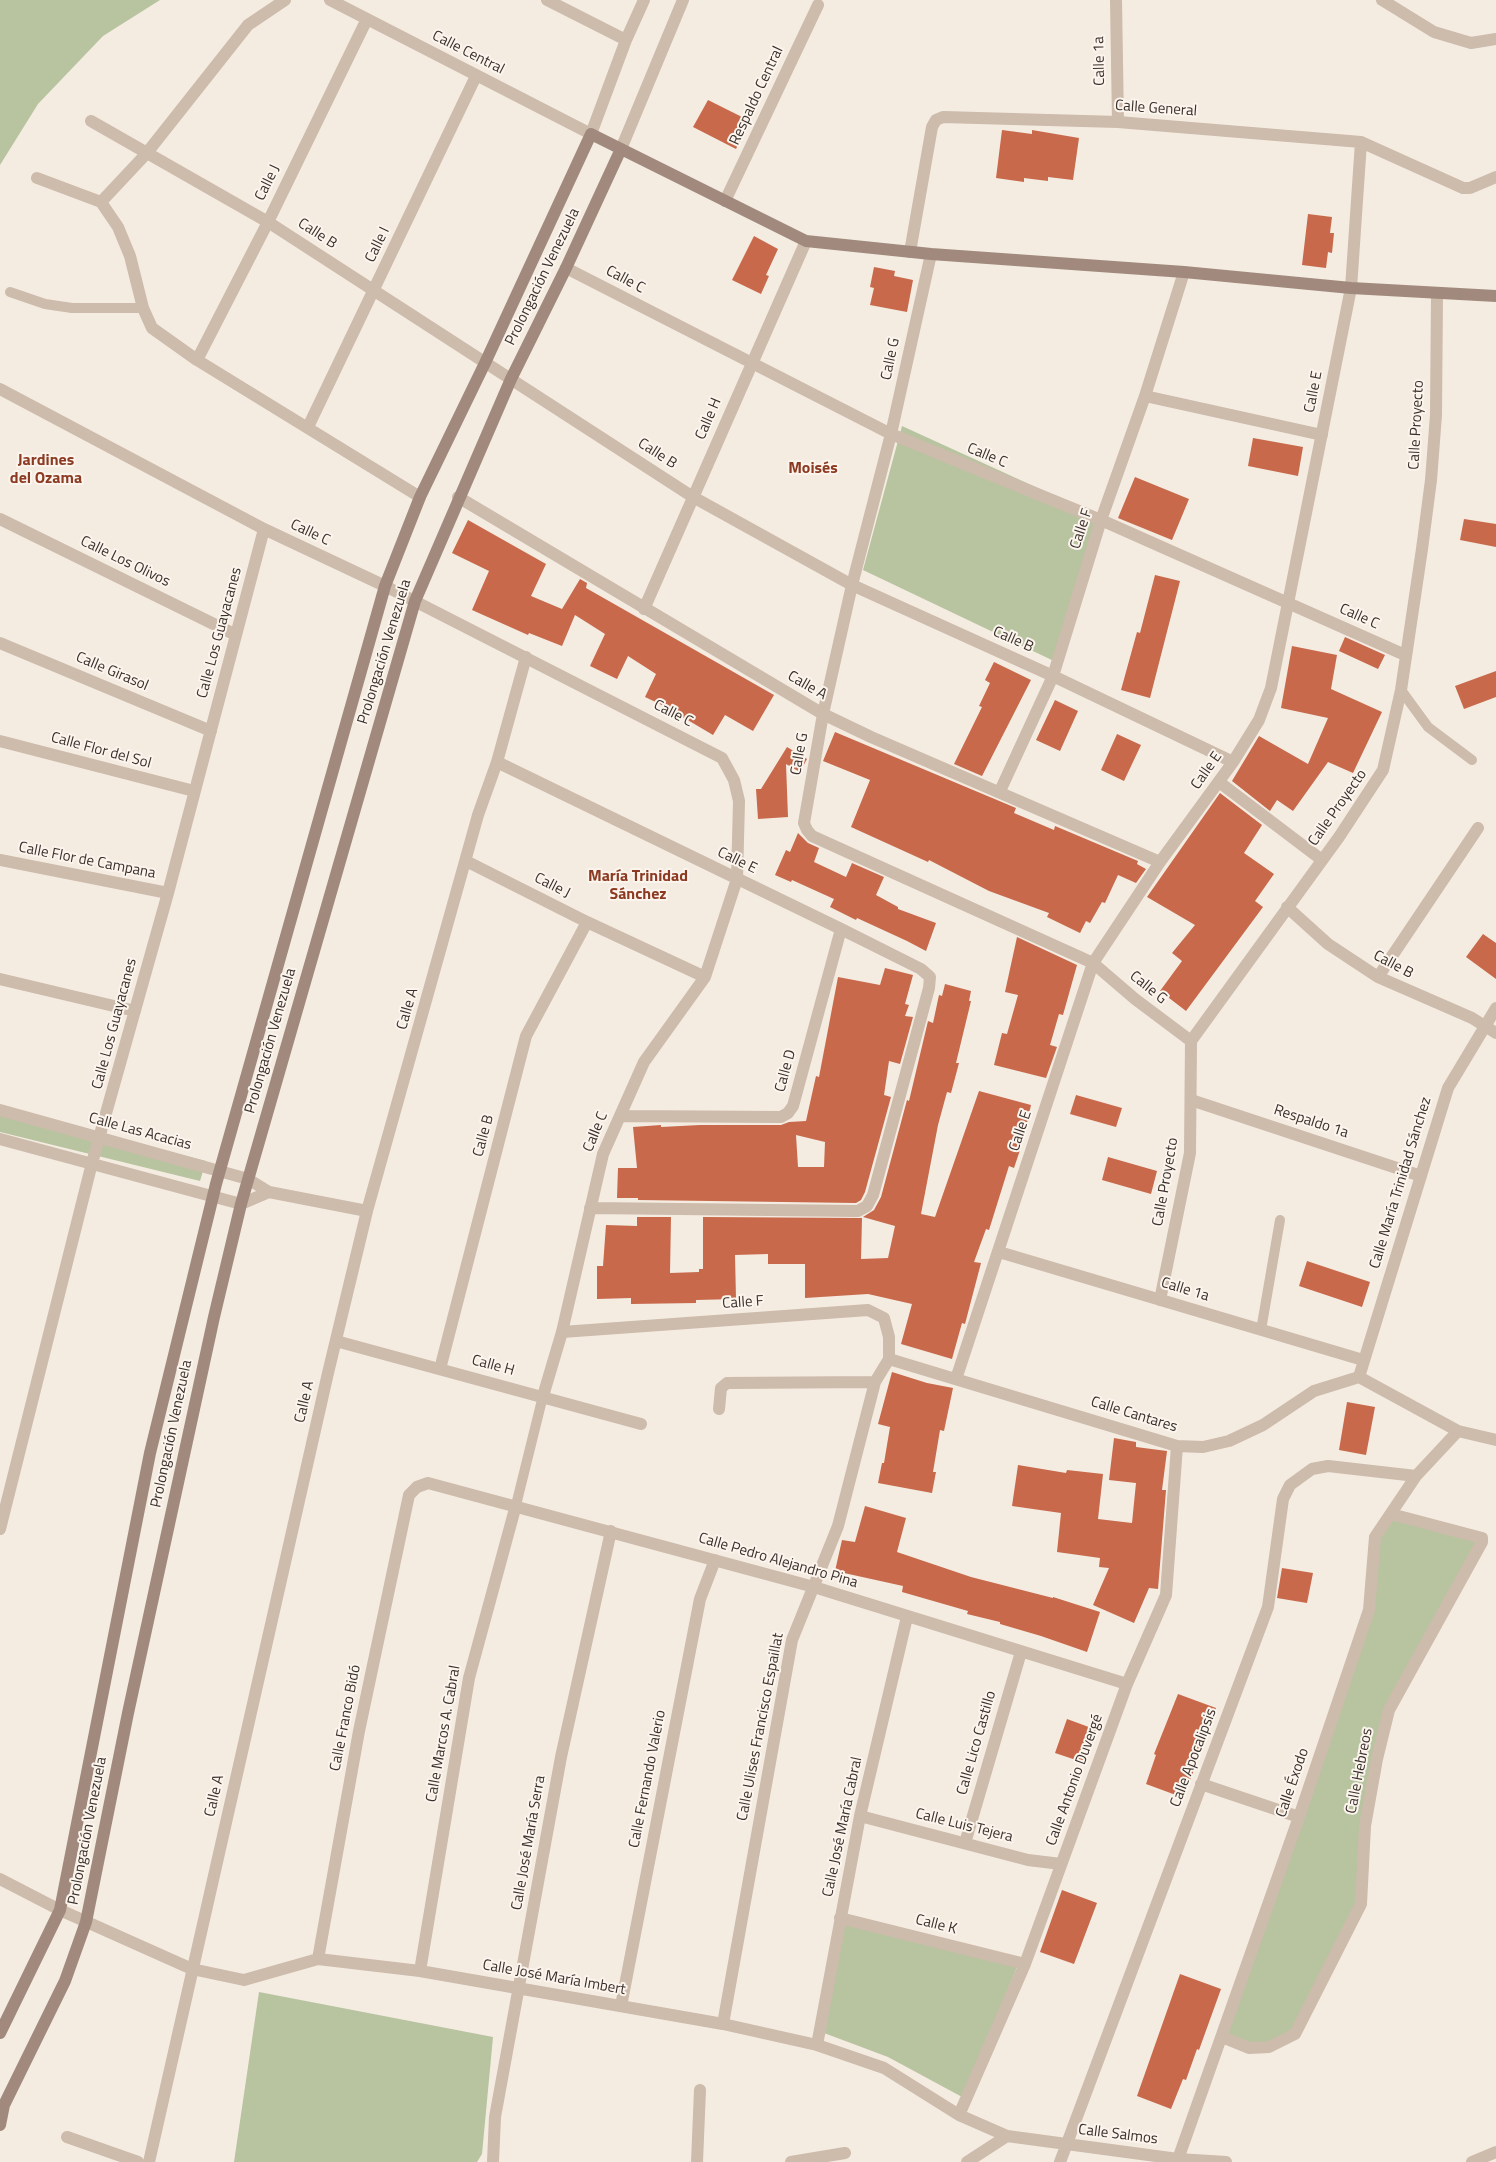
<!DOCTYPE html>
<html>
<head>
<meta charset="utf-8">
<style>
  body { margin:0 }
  canvas { display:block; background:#f4ebe1 }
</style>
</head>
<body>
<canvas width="1496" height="2162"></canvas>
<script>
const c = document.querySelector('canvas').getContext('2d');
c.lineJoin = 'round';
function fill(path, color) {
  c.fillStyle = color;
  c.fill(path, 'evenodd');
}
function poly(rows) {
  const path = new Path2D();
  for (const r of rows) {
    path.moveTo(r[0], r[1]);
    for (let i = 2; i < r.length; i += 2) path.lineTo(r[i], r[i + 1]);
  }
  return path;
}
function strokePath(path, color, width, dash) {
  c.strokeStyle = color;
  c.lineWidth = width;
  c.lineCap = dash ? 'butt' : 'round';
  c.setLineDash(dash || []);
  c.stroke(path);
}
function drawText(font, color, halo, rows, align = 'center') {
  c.font = font + ' "Titillium Web",sans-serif';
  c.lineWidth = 4;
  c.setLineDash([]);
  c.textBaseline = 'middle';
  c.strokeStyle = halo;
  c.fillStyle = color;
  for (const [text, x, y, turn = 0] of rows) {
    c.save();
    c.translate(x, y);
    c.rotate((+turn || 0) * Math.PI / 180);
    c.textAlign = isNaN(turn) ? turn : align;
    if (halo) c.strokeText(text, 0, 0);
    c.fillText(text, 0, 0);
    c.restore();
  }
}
fill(poly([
  [0,0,160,0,103,36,38,104,0,165],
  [902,426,1099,516,1056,662,863,570],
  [0,1109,206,1161,200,1181,0,1132],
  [1392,1518,1481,1539,1385,1708,1356,1904,1291,2031,1268,2043,1249,2044,1226,2034,1373,1614,1378,1539],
  [845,1923,1017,1967,964,2098,888,2057,824,2033],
  [259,1992,493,2037,482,2154,477,2162,234,2162]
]), '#b8c4a0');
fill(poly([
  [708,100,750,121,736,149,693,127],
  [1002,130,1032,134,1032,130,1079,138,1073,180,1048,177,1048,181,1024,178,1024,182,996,178],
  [1308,214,1332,217,1330,233,1334,233,1332,253,1328,252,1326,268,1302,265],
  [754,236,778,249,766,275,769,276,761,294,732,280],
  [874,267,895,271,894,276,913,280,907,312,870,305,874,288,870,287],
  [1253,438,1303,447,1298,476,1248,466],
  [1135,477,1189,499,1172,540,1118,518],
  [1464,519,1496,524,1496,547,1460,540],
  [468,520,546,564,531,596,562,609,580,579,587,583,586,588,774,695,753,731,725,715,713,735,664,706,645,697,656,674,628,656,617,679,590,666,605,634,575,615,562,646,529,633,528,635,472,610,489,571,452,553],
  [1155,575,1180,581,1150,698,1121,690,1137,632,1140,633],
  [1345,637,1385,655,1378,669,1339,651],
  [1292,646,1337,655,1331,689,1382,712,1353,773,1328,762,1293,811,1277,800,1270,811,1232,781,1259,736,1308,764,1328,718,1281,708],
  [994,662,1031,680,982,776,954,764,982,707,979,706,990,683,985,680],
  [1496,671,1496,697,1464,709,1455,686],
  [1055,700,1078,711,1060,751,1036,740],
  [835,732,1016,808,1014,813,1054,830,1055,826,1138,861,1137,864,1146,869,1136,883,1118,875,1105,903,1102,902,1090,923,1086,921,1080,933,1047,917,1049,913,989,891,929,860,928,862,851,827,870,780,823,761],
  [1117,734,1141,745,1124,781,1101,770],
  [787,747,807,759,800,772,786,764,788,817,758,819,756,789,761,789],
  [1220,793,1262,825,1244,853,1274,874,1255,901,1263,907,1186,1011,1160,991,1182,961,1172,953,1195,925,1147,897],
  [798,833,808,843,819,848,814,862,846,877,852,863,884,877,876,895,898,907,898,909,936,923,926,951,907,941,857,918,856,920,830,907,834,899,792,880,791,882,775,875,786,850,790,852],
  [1483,934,1496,943,1496,979,1466,957],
  [1017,937,1077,965,1063,1015,1059,1014,1050,1045,1057,1047,1046,1078,994,1065,1002,1033,1007,1034,1018,995,1005,992],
  [885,968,913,975,905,1004,909,1005,905,1016,913,1017,900,1064,889,1061,884,1095,891,1097,865,1192,861,1200,856,1203,638,1200,638,1198,617,1198,618,1168,637,1168,633,1127,661,1125,661,1127,700,1125,781,1125,789,1122,806,1121,816,1076,819,1077,838,977,880,985],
  [796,1135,825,1142,824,1167,798,1167],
  [945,984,971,991,969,1001,971,1001,956,1063,959,1063,951,1093,947,1092,938,1125,921,1214,935,1217,979,1091,1031,1105,1023,1141,1014,1168,1009,1166,989,1230,986,1229,974,1262,981,1263,965,1324,962,1323,952,1359,901,1344,912,1304,868,1294,805,1298,805,1264,768,1264,768,1254,735,1255,736,1299,696,1300,696,1303,631,1304,631,1298,597,1299,597,1266,603,1266,606,1225,637,1226,637,1217,671,1217,670,1273,699,1272,699,1269,703,1269,703,1217,862,1218,861,1259,888,1258,895,1226,863,1217,874,1210,881,1197,907,1100,909,1101,928,1021,933,1023,939,995,942,996],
  [1076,1095,1122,1108,1116,1127,1070,1114],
  [1108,1157,1157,1171,1151,1194,1102,1180],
  [1307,1261,1370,1282,1362,1307,1299,1286],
  [892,1372,927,1383,953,1388,944,1431,940,1430,933,1472,936,1472,932,1493,878,1483,882,1463,884,1463,890,1427,878,1424],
  [1347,1402,1375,1407,1366,1455,1339,1450],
  [1114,1438,1136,1442,1136,1447,1167,1451,1162,1490,1166,1490,1158,1589,1149,1588,1134,1623,1093,1605,1109,1568,1099,1567,1100,1558,1057,1552,1061,1513,1012,1506,1018,1465,1066,1473,1067,1470,1103,1474,1098,1519,1132,1523,1136,1483,1109,1480],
  [865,1506,906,1518,897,1552,971,1577,1053,1598,1053,1597,1100,1612,1087,1652,1041,1636,1000,1624,1000,1622,967,1614,968,1611,902,1592,903,1586,835,1571,842,1540,855,1542],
  [1282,1568,1313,1573,1307,1603,1277,1598],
  [1178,1694,1216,1708,1184,1798,1146,1784,1156,1755,1154,1754],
  [1067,1719,1097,1730,1085,1763,1055,1753],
  [1062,1890,1097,1903,1074,1964,1040,1952],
  [1180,1974,1221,1989,1199,2050,1197,2049,1186,2080,1183,2079,1171,2109,1137,2096]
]), '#c8694b');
strokePath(poly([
  [10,292,45,304,72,308,143,308],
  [1401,690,1428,727,1472,760],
  [1261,1330,1280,1220],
  [516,1505,543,1396]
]), '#cdbbac', 10);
strokePath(poly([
  [330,0,591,134,626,40,644,0],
  [547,0,626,40],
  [1116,0,1118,122],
  [1382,0,1434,32,1471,43,1496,39],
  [91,121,268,222,693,497,852,585,1053,676,1233,762],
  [621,149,683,0],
  [37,178,101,202,118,227,130,256,143,308,152,328,197,360,420,497],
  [725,201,818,5],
  [101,202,146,154,248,25,285,0],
  [910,252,932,127,936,120,943,117,1118,122,1361,142,1463,188,1470,188,1496,177],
  [931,254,891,434,852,585,823,714,804,823,807,830,812,836,1093,963,1135,999,1191,1041],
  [566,268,891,434,1101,520,1405,655],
  [197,360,268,222,367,19],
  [0,389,264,529,385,586,722,758,734,780,739,801,737,879,705,977,644,1062,603,1154,562,1332,543,1396],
  [1145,396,1322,435],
  [308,427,476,76],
  [458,497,823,714,871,737,1160,862],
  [0,519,236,635],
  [644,609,806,241],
  [0,643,211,731],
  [0,741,194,791],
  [497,762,841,929,921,969,930,977,929,988,873,1195,867,1206,858,1211,590,1208],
  [1219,782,1322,860],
  [1000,791,1053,676,1101,520,1145,396,1184,272],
  [0,860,168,893],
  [466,861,587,922,705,977],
  [1287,907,1328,944,1378,977,1472,1018,1496,1033],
  [1378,977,1478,828],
  [0,979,135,1011],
  [1191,1100,1421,1176],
  [0,1110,248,1179,269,1192,367,1211],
  [620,1116,781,1117,788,1113,793,1106,841,929],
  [0,1139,241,1204,269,1192],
  [999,1252,1363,1360],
  [1160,1300,1190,1153,1191,1041,1339,837,1383,770,1401,690,1422,549,1431,480,1436,415,1437,294],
  [562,1332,868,1310,884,1318,889,1337,889,1359],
  [336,1341,641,1424],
  [889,1359,1177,1446,1203,1447,1229,1441,1263,1425,1314,1391,1359,1377,1458,1431,1496,1440],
  [440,1369,526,1036,587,922],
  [1359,1377,1448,1088,1496,1008],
  [956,1379,1093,963,1160,862,1233,762,1259,720,1271,688,1351,288,1361,142],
  [719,1409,721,1388,727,1383,875,1382],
  [0,1529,92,1163,168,893,264,529],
  [1201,1784,1299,1817],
  [860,1816,1028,1860,1061,1864],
  [965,1843,1021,1652],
  [0,1879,60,1910,192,1969,244,1980,318,1959,420,1971,723,2024,817,2045,884,2068,959,2115,1007,2136,1178,2159,1226,2162],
  [840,1918,1025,1964],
  [318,1959,359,1731,409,1495,417,1487,428,1483,814,1587,1127,1684],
  [420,1971,469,1678,516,1505],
  [621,2006,700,1599,715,1560],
  [723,2024,792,1640,838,1526,875,1382,889,1359],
  [1222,2037,1249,2048,1269,2047,1295,2034,1361,1904,1365,1826,1377,1759,1389,1710,1482,1542,1482,1538,1391,1514],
  [817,2045,860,1816,907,1617],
  [959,2115,1025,1964,1127,1684,1166,1595,1177,1446],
  [67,2137,138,2162],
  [149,2162,328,1373,367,1211,478,815,497,762,526,657],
  [493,2162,495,2117,561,1757,611,1531],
  [697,2162,700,2090],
  [791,2162,845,2153],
  [967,2162,1007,2136],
  [1060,2162,1268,1607,1283,1499,1290,1485,1312,1469,1328,1466,1416,1476],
  [1177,2162,1299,1817,1369,1610,1375,1537,1416,1476,1458,1431],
  [1472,2162,1496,2152]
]), '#cdbbac', 12);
strokePath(poly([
  [0,2033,60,1910,150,1453,216,1184,385,586,420,497,485,363,591,134,806,241,931,254,1184,272,1351,288,1496,296],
  [0,2125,4,2105,65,1981,86,1922,128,1713,214,1317,241,1204,415,601,511,379,566,268,621,149]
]), '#a18a7d', 12);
drawText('15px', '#3b302b', '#fbf5ee', [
  ["Calle Central",468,53,27],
  ["Calle 1a",1100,61,-91],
  ["Respaldo Central",757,96,-65],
  ["Calle General",1156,109,4],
  ["Calle J",268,183,-64],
  ["Calle B",317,234,33],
  ["Calle I",378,245,-64],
  ["Prolongación Venezuela",543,277,-64],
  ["Calle C",625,280,28],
  ["Calle G",891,359,-78],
  ["Calle E",1314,392,-79],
  ["Calle H",709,419,-67],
  ["Calle Proyecto",1417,425,-87],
  ["Calle B",657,454,33],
  ["Calle C",987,456,22],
  ["Calle F",1082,529,-72],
  ["Calle C",310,533,25],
  ["Calle Los Olivos",125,562,26],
  ["Calle C",1359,617,24],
  ["Calle Los Guayacanes",220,633,-75],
  ["Calle B",1013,640,24],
  ["Prolongación Venezuela",385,652,-73],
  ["Calle Girasol",112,672,23],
  ["Calle A",807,686,30],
  ["Calle C",673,714,27],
  ["Calle Flor del Sol",101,751,15],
  ["Calle G",800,754,-80],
  ["Calle E",1207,771,-55],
  ["Calle Proyecto",1338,808,-55],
  ["Calle Flor de Campana",87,861,11],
  ["Calle E",737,861,26],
  ["Calle J",552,886,27],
  ["Calle B",1393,965,28],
  ["Calle G",1148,988,39],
  ["Calle A",408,1009,-74],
  ["Calle Los Guayacanes",115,1024,-75],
  ["Prolongación Venezuela",271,1041,-74],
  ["Calle D",786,1071,-75],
  ["Respaldo 1a",1311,1122,18],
  ["Calle E",1021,1131,-72],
  ["Calle Las Acacias",140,1132,15],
  ["Calle C",596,1132,-68],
  ["Calle B",484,1136,-75],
  ["Calle Proyecto",1166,1182,-80],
  ["Calle María Trinidad Sánchez",1401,1183,-73],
  ["Calle 1a",1185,1290,17],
  ["Calle F",743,1303,-4],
  ["Calle H",493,1366,15],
  ["Calle A",305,1402,-77],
  ["Calle Cantares",1134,1415,17],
  ["Prolongación Venezuela",172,1434,-78],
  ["Calle Pedro Alejandro Pina",778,1561,16],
  ["Calle Franco Bidó",346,1718,-79],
  ["Calle Ulises Francisco Espaillat",761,1727,-79],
  ["Calle Marcos A. Cabral",444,1734,-80],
  ["Calle Lico Castillo",977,1743,-74],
  ["Calle Apocalipsis",1194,1758,-69],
  ["Calle Hebreos",1360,1771,-79],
  ["Calle Fernando Valerio",648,1779,-79],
  ["Calle Antonio Duvergé",1075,1780,-70],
  ["Calle Éxodo",1293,1783,-71],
  ["Calle A",215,1796,-77],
  ["Calle Luis Tejera",964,1826,14],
  ["Calle José María Cabral",843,1827,-78],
  ["Prolongación Venezuela",88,1831,-79],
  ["Calle José María Serra",529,1843,-80],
  ["Calle K",936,1925,14],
  ["Calle José María Imbert",554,1978,10],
  ["Calle Salmos",1118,2135,7]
]);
drawText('bold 16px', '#8c3b22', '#fbf5ee', [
  ["Jardines",46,461],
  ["del Ozama",46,479],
  ["Moisés",813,469],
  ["María Trinidad",638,877],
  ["Sánchez",638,895]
]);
</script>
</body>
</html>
